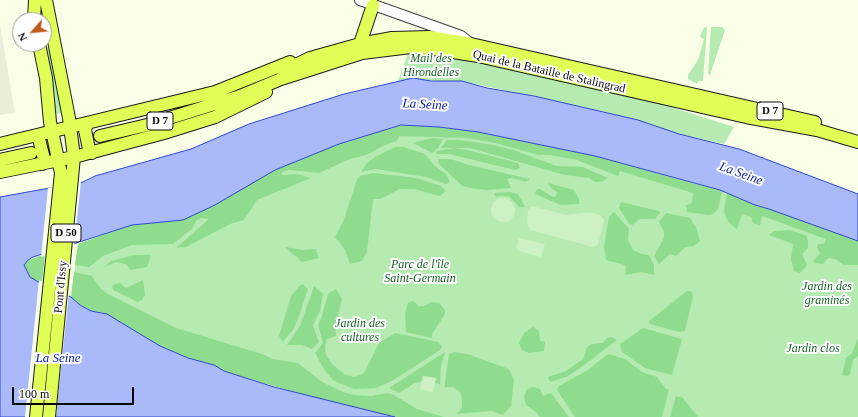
<!DOCTYPE html>
<html>
<head>
<meta charset="utf-8">
<style>
  body { margin:0 }
  #map { position:relative; width:858px; height:417px; overflow:hidden; background:#f9ffe7; font-family:Georgia,serif }
  canvas { display:block }
  .north { position:absolute; left:12px; top:12px; width:40px; height:40px; box-sizing:border-box; background:#fff; border:1px solid #9d9d9d; border-radius:50%; rotate:243deg; font-size:11px; font-weight:700; line-height:16px; text-align:center; color:#0a0a0a }
  .north::after { content:''; display:block; margin:auto; width:14px; height:18px; background:#bf5b1d; clip-path:polygon(50% 0,100% 100%,50% 72%,0 100%) }
  .scale { position:absolute; left:12px; top:387px; width:122px; height:18px; box-sizing:border-box; border:2px solid #0a0a0a; border-top:0; padding-left:5px; font-size:12px; line-height:14px; white-space:nowrap; color:#0a0a0a; -webkit-text-stroke:3px #fff; paint-order:stroke }
</style>
</head>
<body>
<div id="map">
<canvas width="858" height="417"></canvas>
<div class="north">N</div>
<div class="scale">100 m</div>
</div>
<script>
const c = document.querySelector('canvas').getContext('2d');
c.lineJoin = 'round';
function fill(path, color) {
  c.fillStyle = color;
  c.fill(path, 'evenodd');
}
function poly(rows) {
  const path = new Path2D();
  for (const r of rows) {
    if (r.length === 3) {
      path.moveTo(r[0] + r[2], r[1]);
      path.arc(r[0], r[1], r[2], 0, 2 * Math.PI);
      continue;
    }
    path.moveTo(r[0], r[1]);
    for (let i = 2; i < r.length; i += 2) path.lineTo(r[i], r[i + 1]);
  }
  return path;
}
function strokePath(path, color, width, dash) {
  c.strokeStyle = color;
  c.lineWidth = width;
  c.lineCap = dash ? 'butt' : 'round';
  c.setLineDash(dash || []);
  c.stroke(path);
}
function drawText(font, color, halo, rows, align = 'center') {
  c.font = font + ' Georgia,serif';
  c.lineWidth = 4;
  c.setLineDash([]);
  c.textBaseline = 'middle';
  c.strokeStyle = halo;
  c.fillStyle = color;
  for (const [text, x, y, turn = 0] of rows) {
    c.save();
    c.translate(x, y);
    c.rotate((+turn || 0) * Math.PI / 180);
    c.textAlign = isNaN(turn) ? turn : align;
    if (halo) c.strokeText(text, 0, 0);
    c.fillText(text, 0, 0);
    c.restore();
  }
}
fill(poly([
  [704,27,707,28,703,81,698,81,697,84,688,79,688,75,698,60,704,39,700,37],
  [711,27,722,27,725,30,710,75,708,74],
  [46,43,53,62,62,113,56,114,53,79],
  [410,48,611,88,734,127,724,144,679,134,605,112,466,82,425,80,398,81],
  [439,127,720,190,858,241,858,417,395,417,76,300,71,297,78,244,275,170,339,144]
]), '#b5eab0');
fill(poly([
  [401,125,439,127,478,132,595,156,722,191,718,209,713,214,709,215,687,212,686,205,692,203,693,193,620,171,618,176,577,160,550,155,539,155,495,143,467,138,399,136,397,141,385,145,366,155,350,159,319,173,289,170,282,172,282,175,297,174,311,178,257,200,244,220,230,224,186,247,176,248,209,219,201,218,196,221,193,228,173,244,132,245,103,256,89,267,75,265,78,244,132,225,183,220,215,205,275,170,339,144],
  [432,138,443,139,438,148,432,153,413,143],
  [447,140,460,140,494,145,513,150,557,166,583,167,608,178,603,181,595,182,589,178,565,175,470,148,441,148],
  [395,147,404,147,425,154,435,166,446,174,450,182,446,184,426,177,376,169,361,172,367,163,375,157],
  [454,148,468,150,518,163,520,168,515,170,449,154,436,154,437,151],
  [439,159,451,159,469,165,530,179,526,182,512,178,507,179,511,188,486,190,470,188,462,186,457,181,438,163],
  [374,173,417,178,441,186,446,191,439,196,414,189,400,189,380,199,373,199,367,252,362,261,350,264,345,250,335,237,343,222,357,180,360,176],
  [548,183,574,190,579,199,579,204,561,205,535,194,537,189,540,189,551,196,555,197,557,192,551,188],
  [509,192,518,194,525,207,519,207,510,197,502,196,496,197,494,193],
  [727,193,755,205,769,209,858,241,858,265,844,265,835,259,829,258,826,260,823,264,815,263,813,261,820,253,817,247,818,244,824,244,826,239,762,216,760,226,753,223,751,217,742,214,737,229,729,223,725,215,724,211],
  [621,202,659,211,660,213,655,219,640,219,632,225,629,224,619,208],
  [614,212,629,229,628,240,633,250,641,254,649,255,654,265,654,275,641,272,626,275,625,265,606,260,604,247,609,217],
  [666,213,690,218,696,227,700,241,694,246,685,247,676,256,670,254,659,264,654,256,664,238,664,232,659,222],
  [790,230,807,236,808,241,808,248,802,254,807,265,800,273,794,271,791,259,793,244,769,235,774,231],
  [285,247,303,250,316,249,319,258,302,262],
  [45,254,42,284,30,277,24,265,28,260],
  [134,255,151,255,147,267,130,270,126,264,117,262,104,267,111,261],
  [74,272,92,276,101,289,108,294,176,328,262,354,273,359,298,363,322,382,343,392,354,395,371,396,388,393,394,395,417,409,444,417,395,417,330,402,239,376,224,371,214,365,188,358,160,346,100,312,91,311,80,305,71,297],
  [143,280,145,295,142,300,138,302,113,290,112,286,115,284,120,283,126,288],
  [303,284,308,289,298,319,294,328,283,342,279,336,291,296,299,286],
  [314,286,323,294,320,311,313,325,319,342,312,349,302,345,287,345,300,326],
  [336,289,342,299,335,327,336,336,327,339,325,348,326,355,332,364,344,374,354,377,364,373,379,343,395,333,438,342,442,347,440,350,392,381,376,388,354,389,334,381,325,371,315,353,323,343,318,325,322,316,328,294],
  [687,291,691,291,693,296,685,331,679,332,650,324,649,321],
  [413,301,419,306,424,306,431,302,439,303,445,310,445,314,432,334,432,338,406,332,405,313,408,303],
  [533,327,539,331,540,341,545,342,544,351,529,353,522,350,519,343,524,333],
  [643,328,682,339,672,375,645,368,622,352,620,344],
  [612,337,617,340,580,368,566,377,550,382,548,377,566,371,583,359,587,347,592,344,602,343,607,338],
  [858,338,858,356,853,360,850,374,847,376,842,375,846,358,852,353],
  [445,352,441,366,440,384,435,383,436,379,423,376,422,381,413,384,399,393,389,388],
  [454,352,467,354,509,369,514,380,511,406,503,415,491,411,456,414,462,408,462,398,460,392,453,387,445,387,445,383,449,354],
  [608,354,625,359,642,372,657,377,666,389,669,390,662,417,575,417,557,390,559,386,588,370],
  [533,387,540,389,543,396,551,393,569,417,540,417,536,412,526,405,524,397,526,390],
  [676,396,683,398,698,417,670,417]
]), '#90dc8f');
fill(poly([
  [503,210,12],
  [532,206,566,215,590,212,600,215,604,220,598,245,593,247,530,230,527,224,528,210],
  [519,238,545,244,541,257,516,250],
  [423,376,436,378,433,392,420,389]
]), '#cdf1c2');
fill(poly([
  [0,24,15,113,0,115]
]), '#eaedd8');
const water = poly([
  [413,78,431,81,462,81,487,88,534,96,638,120,679,134,739,149,858,194,858,241,769,209,755,205,720,190,595,156,478,132,439,127,401,125,339,144,275,170,215,205,183,220,132,225,33,257,28,260,24,265,30,277,42,284,71,297,80,305,91,311,107,314,160,346,188,358,214,365,224,371,274,387,395,417,0,417,0,197,83,182,95,176,191,149,249,124,344,94,413,78]
]);
fill(water, '#aab9f9');
strokePath(water, '#2d49d3', 1);
fill(poly([
  [81,181,74,247,41,257,48,188],
  [39,280,69,293,56,417,25,417]
]), '#f9ffe7');
strokePath(poly([
  [33,153,100,136]
]), '#d5dac6', 12, [12, 6]);
const minor = poly([
  [360,0,461,36,471,44]
]);
const major = poly([
  [46,0,69,118,74,157,49,417],
  [34,20,35,0],
  [360,44,373,5],
  [283,71,310,58,360,44,392,38,430,37,471,44,815,122],
  [87,124,85,130,89,149,92,153],
  [35,136,39,139,44,159,42,164],
  [100,136,147,125,240,96,281,79,362,53,411,47,428,48,478,56,746,117,817,130,858,142],
  [0,144,215,92,290,62],
  [0,160,31,153],
  [0,172,74,157,164,133,215,117,266,92],
  [36,417,61,173,50,122,46,78,39,44]
]);
strokePath(minor, '#3d3d3d', 12);
strokePath(major, '#1b1b1b', 14);
strokePath(minor, '#fff', 10);
strokePath(major, '#dfff57', 12);
for (const [x, y, w] of [
  [770,111,26],
  [160,121,26],
  [66,233,30]
]) {
  const box = new Path2D();
  box.roundRect(x - w / 2, y - 9, w, 18, 3);
  c.fillStyle = '#fff';
  c.fill(box);
  strokePath(box, '#0a0a0a', 1);
}
drawText('bold 11px', '#0a0a0a', null, [
  ["D 7",770,111],
  ["D 7",160,121],
  ["D 50",66,233]
]);
drawText('italic 12px', '#19632a', '#fff', [
  ["Mail des",431,59],
  ["Hirondelles",431,73],
  ["Parc de l'île",420,265],
  ["Saint-Germain",420,279],
  ["Jardin des",827,287],
  ["graminés",827,301],
  ["Jardin des",360,324],
  ["cultures",360,338],
  ["Jardin clos",813,349]
]);
drawText('12px', '#0a0a0a', '#fff', [
  ["Quai de la Bataille de Stalingrad",549,72,13],
  ["Pont d'Issy",61,287,-85]
]);
drawText('italic 13px', '#0f22a0', '#fff', [
  ["La Seine",425,105,3],
  ["La Seine",741,174,20],
  ["La Seine",58,359]
]);
</script>
</body>
</html>
